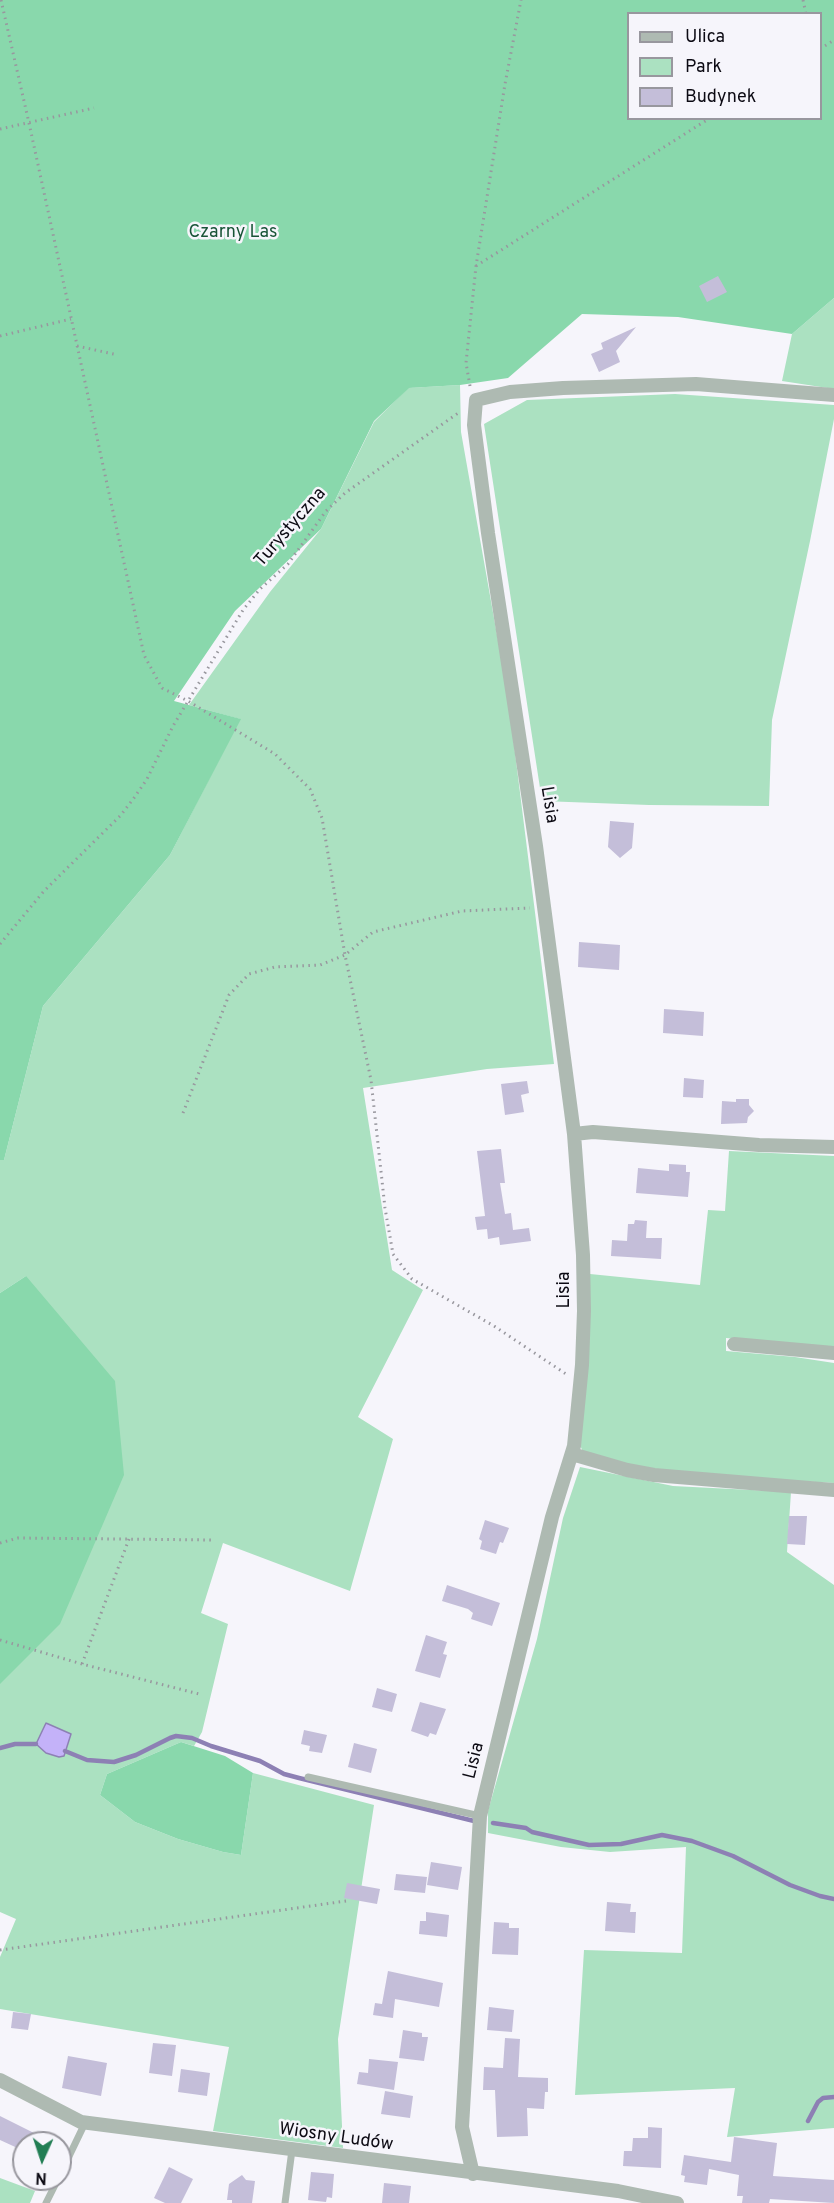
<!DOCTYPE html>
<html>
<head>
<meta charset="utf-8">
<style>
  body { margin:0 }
  #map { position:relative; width:834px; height:2203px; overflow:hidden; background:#f6f5fb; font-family:Overpass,sans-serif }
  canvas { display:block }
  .legend { position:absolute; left:627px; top:12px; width:195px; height:108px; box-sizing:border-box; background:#f6f5fb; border:2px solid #98979e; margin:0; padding:8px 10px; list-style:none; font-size:18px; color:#0c0a13 }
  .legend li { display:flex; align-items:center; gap:12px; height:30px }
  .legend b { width:30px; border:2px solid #98979e }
  .north { position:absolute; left:12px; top:2131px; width:60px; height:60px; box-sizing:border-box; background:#f6f5fb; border:2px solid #98979e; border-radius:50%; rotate:183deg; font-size:16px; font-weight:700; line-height:24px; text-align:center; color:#0c0a13 }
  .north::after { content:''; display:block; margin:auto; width:21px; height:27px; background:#227e54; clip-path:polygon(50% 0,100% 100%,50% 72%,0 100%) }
</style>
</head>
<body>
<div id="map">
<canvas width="834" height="2203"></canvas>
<ul class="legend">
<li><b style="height:8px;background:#aebab2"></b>Ulica</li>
<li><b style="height:16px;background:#abe1c1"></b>Park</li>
<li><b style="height:16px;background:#c4bed9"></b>Budynek</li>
</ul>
<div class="north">N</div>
</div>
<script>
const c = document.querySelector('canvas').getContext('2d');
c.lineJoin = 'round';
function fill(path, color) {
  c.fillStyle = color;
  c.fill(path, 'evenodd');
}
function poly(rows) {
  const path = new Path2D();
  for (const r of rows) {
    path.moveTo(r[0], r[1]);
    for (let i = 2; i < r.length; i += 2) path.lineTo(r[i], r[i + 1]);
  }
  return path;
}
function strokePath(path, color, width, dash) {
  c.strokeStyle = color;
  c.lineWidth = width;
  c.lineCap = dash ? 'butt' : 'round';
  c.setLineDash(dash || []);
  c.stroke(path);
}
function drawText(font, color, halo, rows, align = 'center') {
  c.font = font + ' Overpass,sans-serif';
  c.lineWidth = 5;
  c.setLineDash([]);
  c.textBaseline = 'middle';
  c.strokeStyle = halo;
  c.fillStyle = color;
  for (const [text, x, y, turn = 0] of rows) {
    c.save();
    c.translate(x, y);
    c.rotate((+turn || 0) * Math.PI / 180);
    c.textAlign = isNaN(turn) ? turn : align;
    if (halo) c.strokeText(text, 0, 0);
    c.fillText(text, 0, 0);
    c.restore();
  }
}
fill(poly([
  [834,298,834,389,782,381,792,334],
  [460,385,461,432,508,697,554,1064,487,1069,363,1088,392,1270,423,1290,358,1417,393,1439,350,1591,223,1543,201,1613,228,1624,202,1732,194,1746,181,1742,107,1774,100,1795,135,1822,178,1839,223,1852,241,1855,253,1773,374,1805,338,2039,343,2148,213,2131,229,2047,0,2009,0,1957,16,1919,0,1912,0,1683,26,1276,0,1293,0,1160,4,1160,43,1006,170,855,240,719,189,705,270,592,321,529,374,422,408,388],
  [675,394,834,405,834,419,810,541,772,720,769,806,649,805,542,801,484,424,527,400],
  [729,1151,834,1156,834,1348,726,1338,726,1351,795,1357,834,1363,834,1483,667,1474,583,1452,580,1445,586,1339,590,1338,590,1274,700,1285,708,1210,725,1211],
  [580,1467,673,1486,791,1492,787,1552,834,1585,834,2128,727,2137,735,2088,575,2095,584,1950,682,1953,686,1847,610,1852,561,1847,488,1833,488,1811,537,1639,563,1518],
  [0,2178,35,2191,30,2203,0,2203]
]), '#abe1c1');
fill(poly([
  [0,0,834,0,834,298,792,334,678,317,582,314,508,378,460,385,409,388,374,421,321,529,235,611,174,701,241,719,170,855,43,1006,4,1160,0,1160],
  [628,14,820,14,820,118,628,118],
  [26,1276,115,1381,124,1475,60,1624,0,1684,0,1293],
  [181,1742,225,1756,253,1773,241,1855,223,1852,178,1839,135,1822,100,1795,107,1774]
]), '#89d8ac');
const water = poly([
  [46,1723,71,1734,64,1756,59,1757,46,1753,36,1744,46,1723]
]);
fill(water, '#c4b2f9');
strokePath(water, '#8d80b4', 1.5);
strokePath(poly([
  [0,1748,15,1744,36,1744],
  [65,1751,87,1760,114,1762,136,1755,170,1738,176,1736,192,1738,211,1746,260,1761,284,1774,299,1778,474,1821],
  [493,1823,526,1828,532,1832,589,1845,621,1844,662,1835,692,1841,733,1856,790,1885,820,1896,834,1899],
  [808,2121,818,2102,823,2098,834,2097]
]), '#8d80b4', 4.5);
fill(poly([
  [718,276,727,292,707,302,699,286],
  [636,327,616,351,620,362,599,372,591,354,603,349,601,343],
  [610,821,634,823,632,848,620,858,608,847],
  [579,942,620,945,619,970,578,967],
  [664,1009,704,1012,703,1036,663,1033],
  [684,1078,704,1080,703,1098,683,1097],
  [527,1081,529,1093,521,1095,524,1112,505,1115,501,1084],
  [736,1099,749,1099,749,1105,754,1111,748,1117,747,1123,721,1124,722,1101,736,1102],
  [501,1149,505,1183,500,1183,505,1214,511,1213,513,1230,529,1228,531,1241,500,1245,499,1237,488,1239,487,1229,477,1230,475,1217,485,1216,477,1151],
  [669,1164,686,1165,686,1172,690,1172,688,1197,636,1193,638,1168,669,1171],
  [635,1220,647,1221,646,1238,662,1238,661,1259,611,1256,612,1240,627,1241,628,1224,634,1224],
  [789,1516,807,1516,805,1545,787,1544],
  [485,1520,509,1528,503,1543,500,1542,496,1554,480,1549,482,1541,479,1539],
  [447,1585,500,1603,492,1626,471,1619,473,1613,468,1609,442,1601],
  [426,1635,447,1642,443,1654,447,1655,440,1678,415,1671],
  [377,1688,397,1694,392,1712,372,1707],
  [420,1702,446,1709,436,1735,430,1733,428,1737,411,1731],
  [304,1730,327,1735,322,1753,309,1751,310,1746,301,1744],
  [354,1743,377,1749,371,1773,348,1767],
  [431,1862,462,1867,458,1890,427,1885],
  [396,1874,427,1877,425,1893,394,1890],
  [347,1883,380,1889,377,1904,344,1898],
  [607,1902,631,1904,630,1912,636,1912,635,1933,605,1931],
  [426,1912,449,1915,447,1937,419,1934,420,1921,426,1921],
  [494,1922,509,1923,509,1928,519,1928,518,1955,492,1954],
  [388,1971,443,1983,439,2007,395,1999,393,2018,373,2015,375,2003,382,2004],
  [489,2007,514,2010,512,2032,487,2030],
  [13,2012,31,2014,28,2030,11,2028],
  [403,2030,422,2033,422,2037,428,2037,424,2061,399,2058],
  [505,2038,520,2039,518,2077,548,2078,548,2092,545,2092,544,2109,527,2108,528,2136,497,2137,495,2090,483,2090,484,2067,503,2068],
  [153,2043,176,2045,172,2076,149,2073],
  [68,2056,107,2063,101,2096,62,2088],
  [369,2059,398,2062,394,2090,357,2084,359,2072,368,2073],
  [181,2069,210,2073,207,2096,178,2092],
  [385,2091,413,2096,410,2118,381,2114],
  [0,2116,54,2143,24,2143,24,2151,0,2140],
  [648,2127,662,2128,661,2168,623,2166,624,2151,632,2151,633,2138,648,2138],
  [734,2137,777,2143,773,2176,834,2180,834,2203,770,2199,769,2203,742,2203,743,2196,737,2196,739,2175,709,2169,707,2185,684,2182,685,2176,681,2175,684,2155,731,2162],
  [169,2167,193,2179,181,2203,165,2203,154,2198],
  [311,2172,334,2174,332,2198,327,2197,326,2202,308,2200],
  [242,2175,246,2180,255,2181,252,2203,232,2203,232,2200,227,2200,229,2184],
  [384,2183,411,2186,409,2203,382,2203]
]), '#c4bed9');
strokePath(poly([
  [1,0,29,123,144,655,162,688,188,701,275,754,310,789,322,818,345,955,371,1080,385,1208,393,1254,412,1279,494,1326,566,1374],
  [803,0,806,14],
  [820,49,834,40],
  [0,129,94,108],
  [476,266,710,118],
  [0,336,71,319],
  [77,346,118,355],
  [470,386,466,363,476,266,505,84,521,0],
  [0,944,44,891,121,815,134,798,147,779,173,726,243,610,260,589,288,564,326,511,345,493,461,411],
  [183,1113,229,995,249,974,275,967,320,965,345,955,373,932,462,911,530,908],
  [129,1539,82,1664,199,1694],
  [0,1543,18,1538,212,1540],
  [0,1640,82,1664],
  [0,1950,346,1901]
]), '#98979e', 3, [1.5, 4.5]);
strokePath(poly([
  [308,1777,480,1816],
  [60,2175,85,2123],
  [46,2203,58,2179],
  [285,2203,292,2150]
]), '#aebab2', 7);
strokePath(poly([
  [574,1134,593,1132,759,1145,834,1147],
  [734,1344,834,1353],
  [572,1454,627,1470,654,1475,834,1490],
  [0,2080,81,2122,618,2191,677,2203],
  [473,2174,462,2127,480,1816,552,1517,574,1446,582,1365,584,1311,583,1255,574,1134,536,846,488,533,474,425,476,400,510,392,563,388,696,384,834,395]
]), '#aebab2', 14);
drawText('18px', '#185437', '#f6f5fb', [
  ["Czarny Las",233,233]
]);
drawText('18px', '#0c0a13', '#f6f5fb', [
  ["Turystyczna",291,528,-49],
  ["Lisia",548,805,81],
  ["Lisia",565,1290,-90],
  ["Lisia",475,1761,-76],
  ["Wiosny Ludów",336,2138,8]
]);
</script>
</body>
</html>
